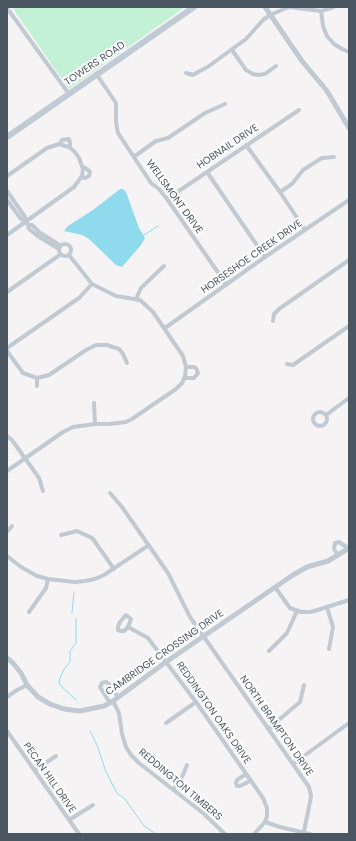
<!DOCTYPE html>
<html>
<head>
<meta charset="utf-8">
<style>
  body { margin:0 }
  #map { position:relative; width:356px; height:841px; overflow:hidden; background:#f5f3f3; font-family:Poppins,sans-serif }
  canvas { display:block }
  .frame { position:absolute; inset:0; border:8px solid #4a5661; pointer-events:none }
</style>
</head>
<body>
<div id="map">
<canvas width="356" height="841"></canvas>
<div class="frame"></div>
</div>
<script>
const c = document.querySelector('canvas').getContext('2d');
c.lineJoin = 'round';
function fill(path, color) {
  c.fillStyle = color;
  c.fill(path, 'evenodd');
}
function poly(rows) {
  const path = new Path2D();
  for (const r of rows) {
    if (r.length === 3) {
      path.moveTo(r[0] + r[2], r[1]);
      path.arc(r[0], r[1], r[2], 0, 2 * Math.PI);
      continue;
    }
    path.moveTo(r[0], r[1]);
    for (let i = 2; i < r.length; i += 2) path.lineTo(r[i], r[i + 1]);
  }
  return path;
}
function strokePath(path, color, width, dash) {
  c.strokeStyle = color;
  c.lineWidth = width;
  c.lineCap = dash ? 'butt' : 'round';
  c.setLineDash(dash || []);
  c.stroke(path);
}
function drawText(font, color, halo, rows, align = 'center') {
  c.font = font + ' Poppins,sans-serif';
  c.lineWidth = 4;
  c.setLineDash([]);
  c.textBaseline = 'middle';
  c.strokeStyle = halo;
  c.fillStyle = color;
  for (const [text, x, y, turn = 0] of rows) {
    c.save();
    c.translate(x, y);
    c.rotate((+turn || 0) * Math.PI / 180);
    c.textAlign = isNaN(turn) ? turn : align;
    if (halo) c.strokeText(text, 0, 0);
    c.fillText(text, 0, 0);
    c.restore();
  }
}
fill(poly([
  [12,7,185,7,69,89]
]), '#c3f1d5');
fill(poly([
  [120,189,123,189,126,192,139,228,145,238,141,245,122,267,116,265,89,239,82,235,64,231,68,226,93,210]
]), '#90daee');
strokePath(poly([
  [144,235,158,226],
  [72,613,74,592],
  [76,700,60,685,59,681,64,669,70,662,70,651,76,643,76,619],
  [90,731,97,745,106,772,117,793,125,799,144,826,156,834]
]), '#90daee', 1);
strokePath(poly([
  [7,8,69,94],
  [321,11,323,26,327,36,334,44,342,49,349,52],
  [232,50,246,70,253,74,258,75,265,74,276,66],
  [186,73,193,75,209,66,246,39,263,20,270,15,289,7,321,11,334,7],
  [97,75,116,103,116,122,118,133,151,183,159,189,167,199,226,284],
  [60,144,62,140,69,139,70,143,70,148],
  [246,145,280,192,305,230],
  [135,156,156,141,168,138,205,113,225,104],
  [207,172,265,257],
  [7,176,47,148,59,144,69,147,75,152,79,158,83,169,82,176,74,187,7,235],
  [82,177,85,178,89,176,90,172,87,169,83,167],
  [7,191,25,217,26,221,28,225,32,225,39,232,61,246],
  [280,192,292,184,303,170,322,158,334,157],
  [167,199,299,110],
  [7,200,21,219,26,221],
  [28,225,29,229,39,237,59,249],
  [65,250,6],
  [7,292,61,254],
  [136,299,141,288,164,266],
  [273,321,274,314,279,309,349,260],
  [165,328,265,257,349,200],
  [7,348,79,298,92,284],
  [7,351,23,373,37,378,49,375,86,350,96,345,107,345,119,349,123,354,127,363],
  [287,364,293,365,349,326],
  [37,378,37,386],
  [184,378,194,378,198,373,196,368,194,367,186,367],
  [94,403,95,424],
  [320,419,7],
  [326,415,349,398],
  [7,436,12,440,39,478,43,491],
  [7,471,63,432,73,427,95,424,110,424,126,422,132,419,176,389,182,383,185,377,186,367,183,356,153,312,140,300,116,296,92,284,69,255],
  [110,493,122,507,168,573,190,617,309,787,311,796,310,802,304,831],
  [7,532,12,526],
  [61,535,77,531,90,537,93,539,114,569],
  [338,555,334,549,335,543,339,542,348,548],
  [7,556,21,567,37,576,48,579,75,582,85,581,95,579,104,575,149,545],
  [275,587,290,608,301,612,311,612,349,600],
  [327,607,333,627,329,649],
  [29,612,46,588,48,579],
  [128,627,131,619,126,615,120,622,118,627,118,630,121,631,124,631,128,627,148,638,196,702,263,798,267,808,267,816,265,822,254,834],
  [269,651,287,633,297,611],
  [7,697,17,690,27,685],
  [113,701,119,713,122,734,126,747,131,755,139,763,203,813,225,834],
  [110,703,100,687,102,683,106,682,109,684,118,697],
  [166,723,196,702],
  [268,729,300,702,304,685],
  [7,731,79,834],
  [293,764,349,723],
  [35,770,56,756],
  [246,774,237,780,236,783,237,786,240,786,250,781],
  [174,789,183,775,187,765],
  [69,820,93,805],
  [265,822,280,827,310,834]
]), '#c1cad2', 4);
strokePath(poly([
  [265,7,302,61,327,91,349,128],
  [7,658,13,663,21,673,27,685,38,697,50,704,64,709,80,711,104,706,113,701,166,662,293,575,307,567,328,561,349,548]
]), '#c1cad2', 5);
strokePath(poly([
  [7,137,194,7]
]), '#c1cbd6', 6);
drawText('10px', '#4a5661', '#fff', [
  ["TOWERS ROAD",95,64,-34],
  ["HOBNAIL DRIVE",228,147,-34],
  ["WELLSMONT DRIVE",174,197,54],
  ["HORSESHOE CREEK DRIVE",252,257,-35],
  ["CAMBRIDGE CROSSING DRIVE",165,653,-35],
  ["REDDINGTON OAKS DRIVE",213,713,55],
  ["NORTH BRAMPTON DRIVE",276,726,55],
  ["PECAN HILL DRIVE",49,778,55],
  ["REDDINGTON TIMBERS",180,785,40]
]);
</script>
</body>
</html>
